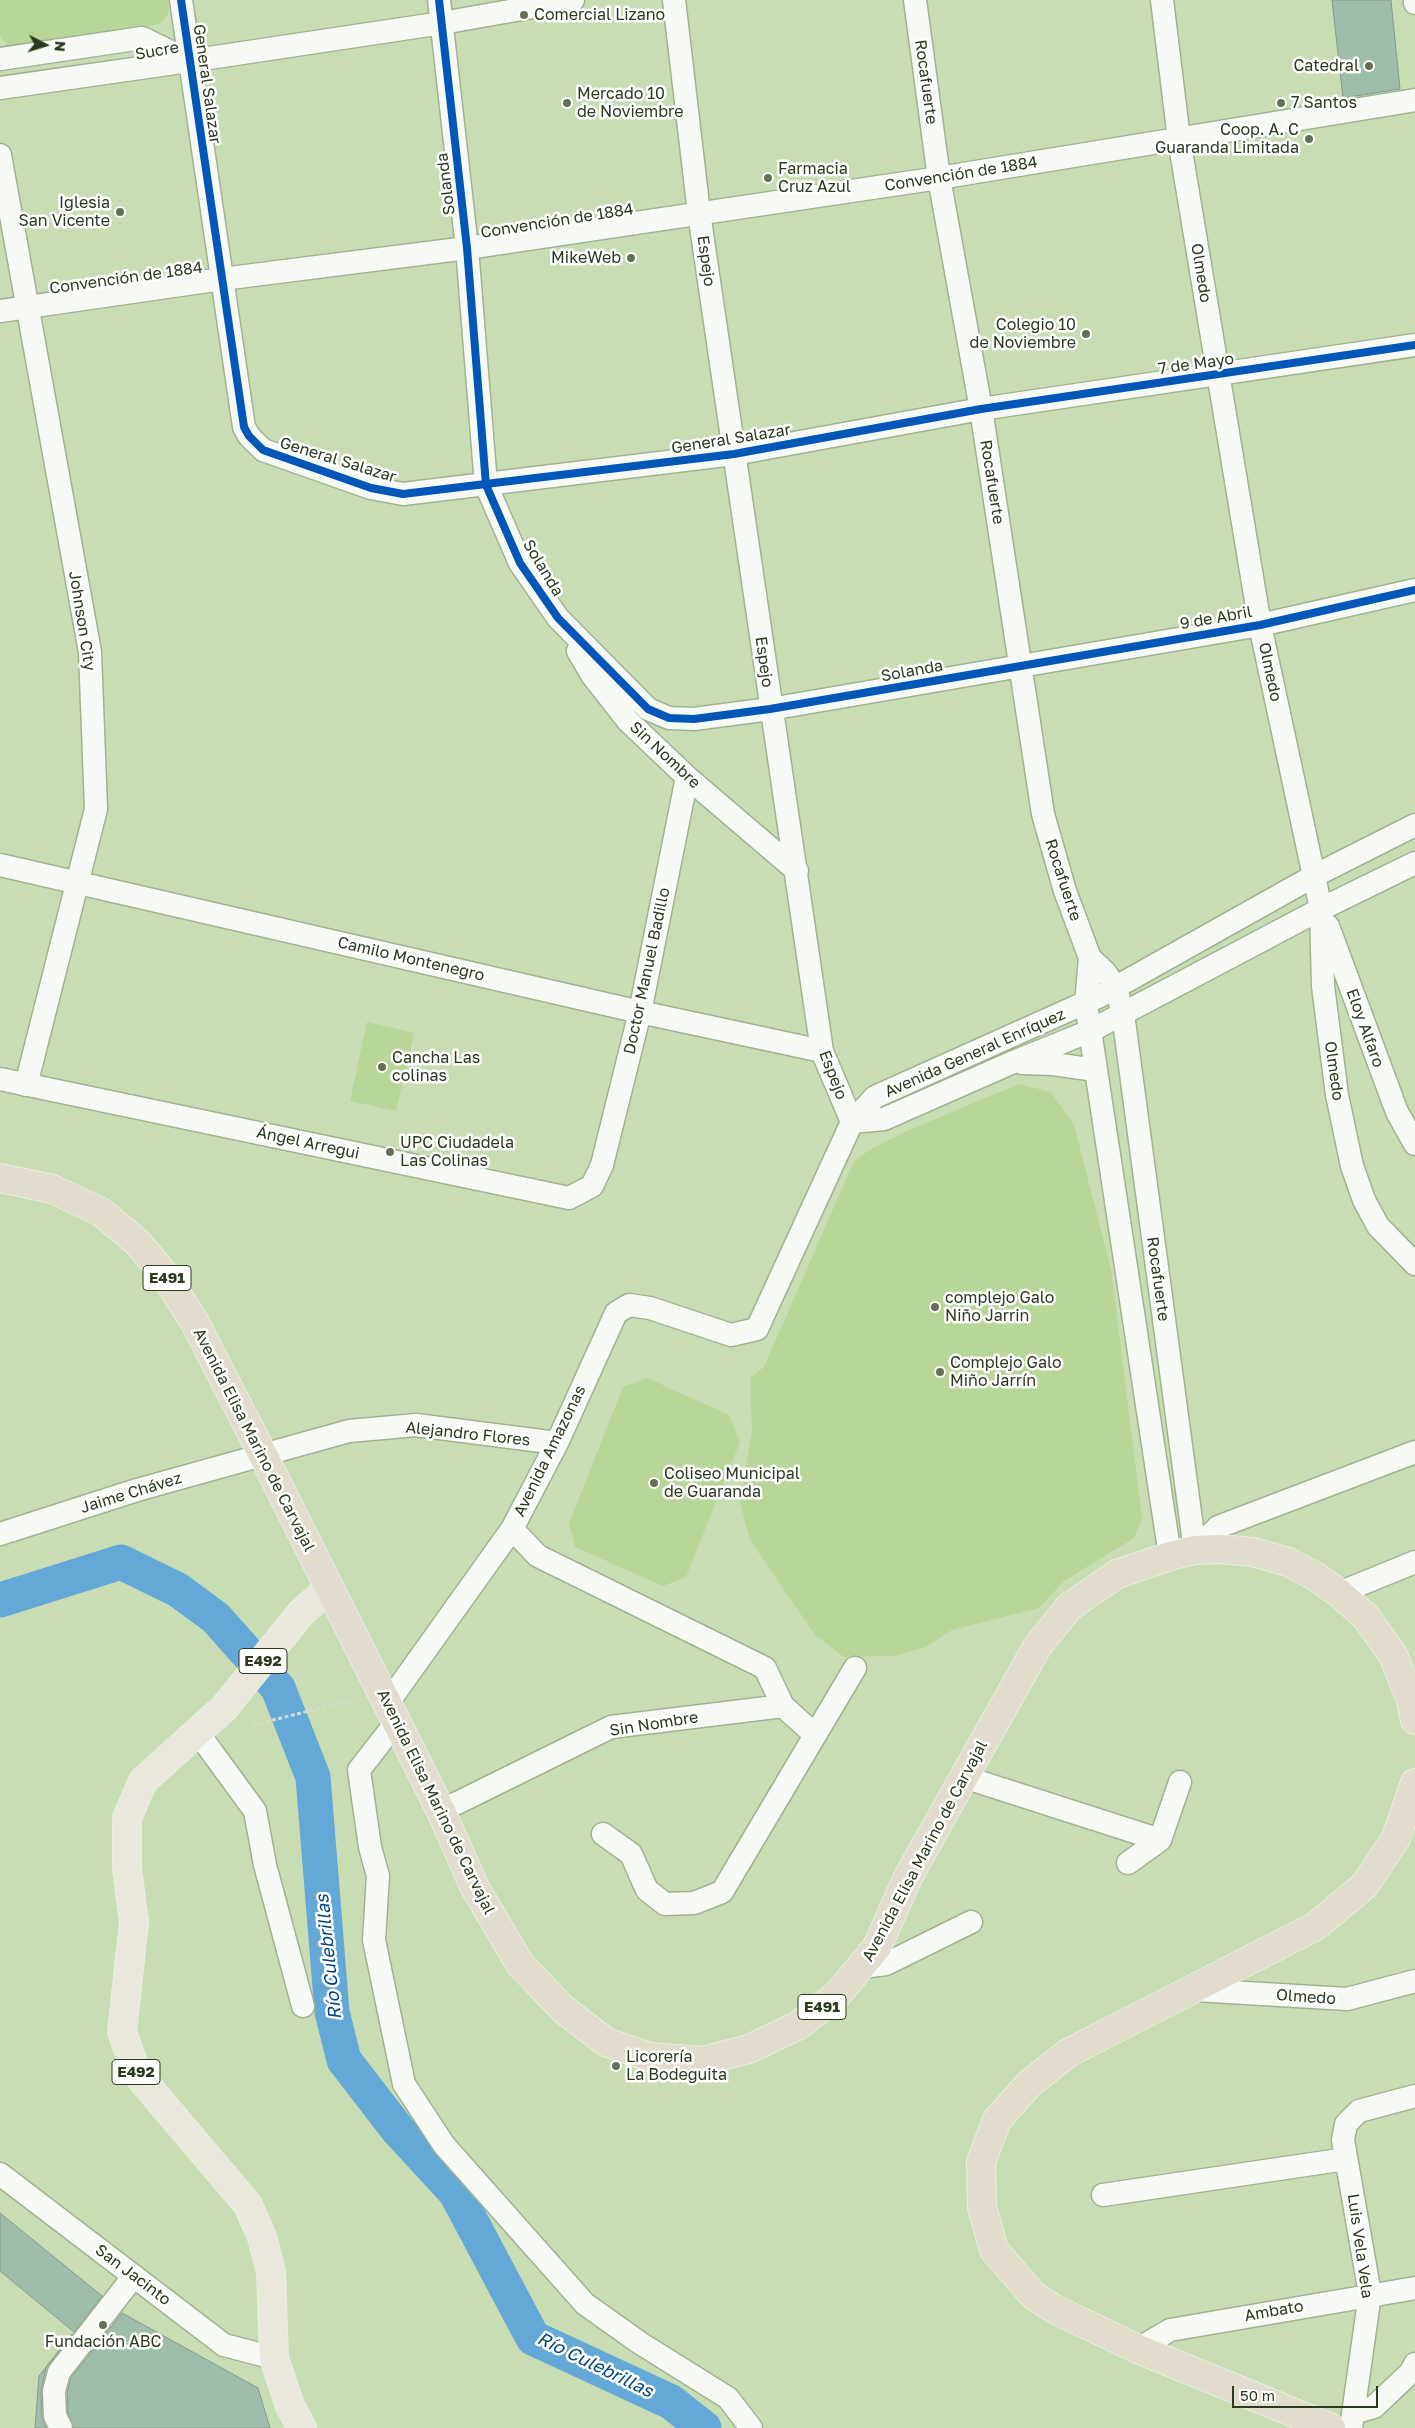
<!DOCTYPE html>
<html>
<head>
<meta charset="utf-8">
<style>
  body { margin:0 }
  #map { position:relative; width:1415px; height:2428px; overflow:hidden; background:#c9ddb5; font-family:"Golos Text",sans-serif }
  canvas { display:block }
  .north { position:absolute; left:20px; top:20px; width:50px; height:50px; -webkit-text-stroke:4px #fff; paint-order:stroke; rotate:95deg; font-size:14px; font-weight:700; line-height:20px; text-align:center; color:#2b391c }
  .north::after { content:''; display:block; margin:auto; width:18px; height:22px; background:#2b391c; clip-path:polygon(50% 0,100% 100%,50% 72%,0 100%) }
  .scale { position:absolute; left:1232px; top:2386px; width:146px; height:22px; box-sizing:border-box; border:2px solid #2b391c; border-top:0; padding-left:6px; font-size:15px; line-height:18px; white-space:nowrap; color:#2b391c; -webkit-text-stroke:4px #fff; paint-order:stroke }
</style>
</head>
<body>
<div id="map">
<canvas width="1415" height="2428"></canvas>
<div class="north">N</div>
<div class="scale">50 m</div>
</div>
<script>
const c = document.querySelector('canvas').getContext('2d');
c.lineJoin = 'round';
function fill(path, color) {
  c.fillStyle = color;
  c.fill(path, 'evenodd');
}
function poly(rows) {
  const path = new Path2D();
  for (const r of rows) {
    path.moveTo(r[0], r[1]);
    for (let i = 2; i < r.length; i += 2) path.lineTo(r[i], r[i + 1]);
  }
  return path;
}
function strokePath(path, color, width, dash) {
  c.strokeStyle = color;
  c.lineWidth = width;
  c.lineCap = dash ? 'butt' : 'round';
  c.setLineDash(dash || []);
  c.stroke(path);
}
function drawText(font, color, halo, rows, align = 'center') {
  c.font = font + ' "Golos Text",sans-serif';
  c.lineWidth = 5;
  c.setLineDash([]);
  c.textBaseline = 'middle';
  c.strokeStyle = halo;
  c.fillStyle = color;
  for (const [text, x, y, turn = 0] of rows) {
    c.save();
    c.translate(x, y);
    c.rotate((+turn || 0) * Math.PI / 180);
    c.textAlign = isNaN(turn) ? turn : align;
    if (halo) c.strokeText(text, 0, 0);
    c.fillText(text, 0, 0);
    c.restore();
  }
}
fill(poly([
  [0,0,168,0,169,13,160,24,9,47,0,36],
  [367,1022,414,1033,396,1111,350,1101],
  [1019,1084,1051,1092,1074,1125,1111,1269,1142,1518,1134,1538,1064,1581,1039,1608,952,1630,924,1648,892,1656,844,1657,815,1635,750,1540,740,1502,752,1431,750,1378,764,1367,854,1161,871,1149,909,1130],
  [647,1378,729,1415,740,1442,686,1577,663,1586,575,1547,569,1523,623,1387]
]), '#b7d698');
strokePath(poly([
  [0,1600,121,1562,178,1590,216,1618,278,1688,313,1777,332,2012,344,2060,398,2130,456,2193,533,2338,671,2402,704,2428]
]), '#64a8d8', 35);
const building = poly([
  [1332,0,1391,0,1400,89,1343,98,1332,0],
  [0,2213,102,2296,74,2332,0,2271,0,2213],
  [122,2313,258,2388,270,2428,74,2428,68,2413,67,2392,71,2378,122,2313],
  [72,2334,46,2368,41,2392,42,2417,46,2428,35,2428,39,2376,72,2334]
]);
fill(building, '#9ebdaa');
strokePath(building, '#829c8a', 1);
const minor = poly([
  [181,0,244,427,249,436,263,450,371,488,403,494,734,454,981,409,1415,345],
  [439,0,467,248,486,485,520,563,558,618,648,709,669,718,694,719,770,709,1260,625,1415,590],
  [674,0,699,213,822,1051,852,1122],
  [915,0,939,178,981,409,1043,814,1065,891,1090,958],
  [1162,0,1179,139,1260,625,1321,909,1323,986,1337,1095,1352,1166,1364,1200,1378,1226,1415,1264],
  [1415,0,1415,3],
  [0,59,142,38,189,61,0,88],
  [189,61,442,23,573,0],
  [0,155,90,652,96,809,26,1085],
  [0,311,222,279,467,248,939,178,1415,100],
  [578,651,592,675,628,721,687,777,797,871],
  [0,865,640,1012,822,1051],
  [1328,926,1397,1112,1415,1144],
  [1022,1063,1053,1064,1096,1070],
  [0,1079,569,1198,592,1186,602,1165,640,1012,687,777],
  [852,1122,884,1119,1011,1063,1090,1031,1321,909,1415,863],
  [512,1529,538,1556,765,1668,783,1706],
  [0,1534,137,1490,349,1431,416,1425,557,1443],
  [1195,1550,1218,1527,1415,1452],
  [1170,1556,1086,1004,1090,958,1105,972,1116,988,1123,1014,1195,1550],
  [1339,1593,1415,1562],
  [387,1704,512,1529,557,1443,616,1313,629,1305,650,1308,731,1335,757,1329,852,1122,875,1097,1100,996,1314,876,1415,825],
  [397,1721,359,1770,370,1847,378,1876,374,1940,404,2084,444,2145,585,2304,640,2343,728,2398,751,2428],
  [198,1733,255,1811,265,1865,303,2006],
  [964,1777,1160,1840],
  [441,1811,611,1727,783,1706,815,1735],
  [603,1834,631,1854,647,1890,665,1904,694,1903,722,1892,855,1668],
  [1128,1863,1160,1840,1180,1782],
  [862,1967,886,1964,971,1922],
  [1195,1990,1347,1999,1415,1981],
  [0,2174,224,2345,274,2358],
  [1103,2195,1346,2159],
  [1138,2349,1170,2330,1415,2288],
  [1353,2413,1374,2407,1411,2372,1415,2364],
  [61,2428,55,2416,54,2391,59,2372,134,2276],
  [1351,2428,1370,2294,1343,2140,1346,2124,1359,2111,1415,2096]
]);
const major = poly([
  [302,2428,290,2406,274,2358,271,2272,262,2237,248,2205,137,2074,122,2032,134,1922,127,1869,127,1818,143,1781,224,1708,301,1613,329,1588]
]);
const highway = poly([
  [0,1178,52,1189,101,1212,137,1242,164,1274,194,1321,263,1455,441,1811,474,1886,520,1964,563,2009,606,2042,649,2057,702,2061,749,2049,799,2025,837,1995,877,1947,908,1877,1037,1647,1069,1607,1117,1574,1170,1556,1195,1550,1220,1549,1253,1552,1288,1562,1315,1576,1339,1593,1366,1617,1393,1655,1411,1700,1415,1720],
  [1331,2428,1138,2349,1056,2310,1033,2295,994,2250,982,2207,981,2162,997,2120,1029,2084,1068,2053,1316,1926,1365,1885,1396,1838,1415,1783]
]);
strokePath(minor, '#a1b292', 25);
strokePath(major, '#e7f0de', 30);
strokePath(highway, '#e7f0de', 30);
strokePath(poly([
  [253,1725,353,1700]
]), '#d4dbce', 3, [4, 2.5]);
strokePath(minor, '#f7faf4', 22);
strokePath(major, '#eae8db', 28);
strokePath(highway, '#e2dccc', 28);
strokePath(poly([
  [181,0,244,427,249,436,263,450,371,488,403,494,734,454,981,409,1415,345],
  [439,0,467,248,486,485,520,563,558,618,648,709,669,718,694,719,770,709,1260,625,1415,590]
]), '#0057b8', 8);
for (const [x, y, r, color] of [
  [524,15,5,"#627252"],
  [1369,66,5,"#627252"],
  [567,103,5,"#627252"],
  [1281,103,5,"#627252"],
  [1309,139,5,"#627252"],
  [768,178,5,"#627252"],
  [120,212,5,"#627252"],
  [631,258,5,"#627252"],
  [1086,334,5,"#627252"],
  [382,1067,5,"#627252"],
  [390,1152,5,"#627252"],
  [935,1307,5,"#627252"],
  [940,1372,5,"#627252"],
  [654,1483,5,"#627252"],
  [616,2066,5,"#627252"],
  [103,2325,5,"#627252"]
]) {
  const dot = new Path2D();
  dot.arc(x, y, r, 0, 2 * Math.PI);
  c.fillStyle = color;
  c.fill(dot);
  strokePath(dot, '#fff', 2);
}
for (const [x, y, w] of [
  [167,1278,48],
  [263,1661,48],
  [822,2007,48],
  [136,2072,48]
]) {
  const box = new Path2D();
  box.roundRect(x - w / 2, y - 12.5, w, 25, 4);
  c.fillStyle = '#fff';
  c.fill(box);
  strokePath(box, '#2b391c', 1);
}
drawText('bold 15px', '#2b391c', null, [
  ["E491",167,1278],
  ["E492",263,1661],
  ["E491",822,2007],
  ["E492",136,2072]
]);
drawText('16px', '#2b391c', '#fff', [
  ["Comercial Lizano",534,15],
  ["Catedral",1359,66,"right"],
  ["Mercado 10",577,94],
  ["de Noviembre",577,112],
  ["7 Santos",1291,103],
  ["Coop. A. C",1299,130,"right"],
  ["Guaranda Limitada",1299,148,"right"],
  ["Farmacia",778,169],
  ["Cruz Azul",778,187],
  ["Iglesia",110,203,"right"],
  ["San Vicente",110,221,"right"],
  ["MikeWeb",621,258,"right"],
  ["Colegio 10",1076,325,"right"],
  ["de Noviembre",1076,343,"right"],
  ["Cancha Las",392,1058],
  ["colinas",392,1076],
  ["UPC Ciudadela",400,1143],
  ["Las Colinas",400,1161],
  ["complejo Galo",945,1298],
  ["Niño Jarrin",945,1316],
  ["Complejo Galo",950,1363],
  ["Miño Jarrín",950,1381],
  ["Coliseo Municipal",664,1474],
  ["de Guaranda",664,1492],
  ["Licorería",626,2057],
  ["La Bodeguita",626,2075],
  ["Fundación ABC",103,2342,"center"]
], 'left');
drawText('16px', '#2b391c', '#fff', [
  ["Sucre",157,51,-10],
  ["Rocafuerte",926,82,82],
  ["General Salazar",207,84,82],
  ["Convención de 1884",961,174,-9],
  ["Solanda",446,184,-97],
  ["Convención de 1884",557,221,-9],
  ["Espejo",706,261,82],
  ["Olmedo",1201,273,81],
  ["Convención de 1884",126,278,-8],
  ["7 de Mayo",1196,364,-8],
  ["General Salazar",731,439,-9],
  ["General Salazar",338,460,17],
  ["Rocafuerte",992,482,81],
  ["Solanda",543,568,59],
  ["9 de Abril",1216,618,-10],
  ["Johnson City",82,621,81],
  ["Espejo",764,662,82],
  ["Solanda",912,671,-10],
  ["Olmedo",1270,672,78],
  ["Sin Nombre",665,755,43],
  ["Rocafuerte",1063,880,72],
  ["Camilo Montenegro",411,959,13],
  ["Doctor Manuel Badillo",647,971,-78],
  ["Eloy Alfaro",1365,1028,70],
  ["Avenida General Enríquez",975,1053,-24],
  ["Olmedo",1334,1071,82],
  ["Espejo",833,1075,69],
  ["Ángel Arregui",308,1143,12],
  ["Rocafuerte",1158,1279,82],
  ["Alejandro Flores",468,1434,6],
  ["Avenida Elisa Marino de Carvajal",254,1440,63],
  ["Avenida Amazonas",550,1451,-64],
  ["Jaime Chávez",131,1493,-17],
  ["Sin Nombre",654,1724,-9],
  ["Avenida Elisa Marino de Carvajal",436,1802,64],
  ["Avenida Elisa Marino de Carvajal",925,1851,-62],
  ["Olmedo",1306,1997,4],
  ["Luis Vela Vela",1360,2246,82],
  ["San Jacinto",133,2275,37],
  ["Ambato",1274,2311,-10]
]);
drawText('italic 18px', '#04477d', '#fff', [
  ["Río Culebrillas",329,1957,-96],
  ["Río Culebrillas",595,2365,26]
]);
</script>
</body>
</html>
